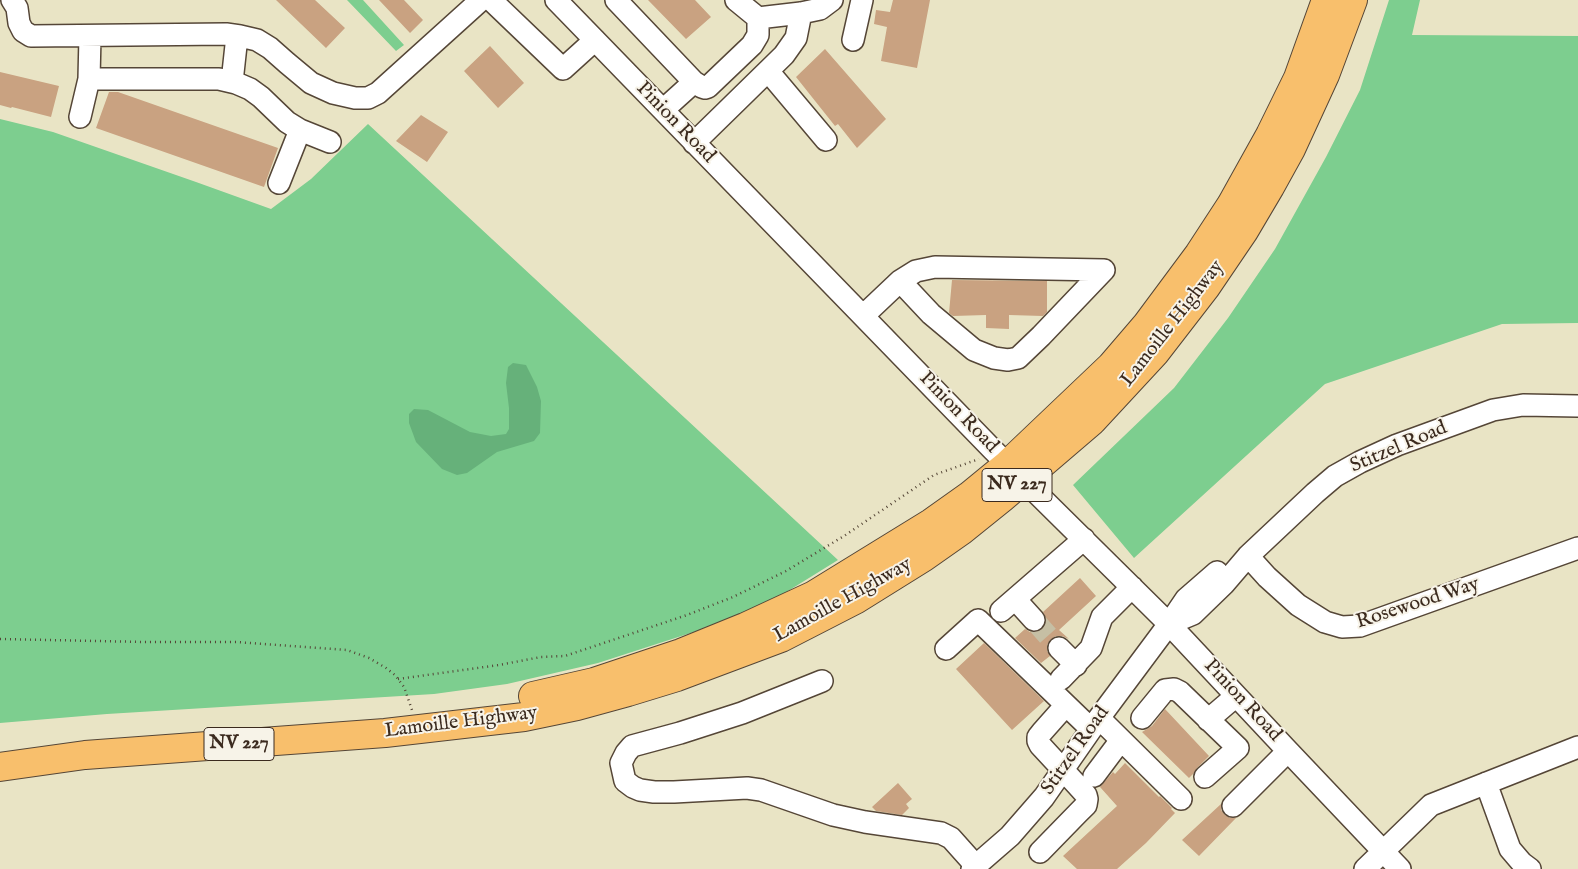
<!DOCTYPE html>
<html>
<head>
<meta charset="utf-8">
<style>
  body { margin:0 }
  canvas { display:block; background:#e9e4c5 }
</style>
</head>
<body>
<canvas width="1578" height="869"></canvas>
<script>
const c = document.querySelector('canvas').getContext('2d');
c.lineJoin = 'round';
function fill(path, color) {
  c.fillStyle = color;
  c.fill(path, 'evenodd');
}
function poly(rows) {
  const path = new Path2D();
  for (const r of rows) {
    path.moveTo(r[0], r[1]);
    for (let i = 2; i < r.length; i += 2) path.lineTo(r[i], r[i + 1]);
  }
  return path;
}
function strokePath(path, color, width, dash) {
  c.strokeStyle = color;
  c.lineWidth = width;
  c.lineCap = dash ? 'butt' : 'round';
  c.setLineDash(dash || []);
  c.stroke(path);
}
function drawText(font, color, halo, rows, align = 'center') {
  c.font = font + ' "IM FELL English",serif';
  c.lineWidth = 4;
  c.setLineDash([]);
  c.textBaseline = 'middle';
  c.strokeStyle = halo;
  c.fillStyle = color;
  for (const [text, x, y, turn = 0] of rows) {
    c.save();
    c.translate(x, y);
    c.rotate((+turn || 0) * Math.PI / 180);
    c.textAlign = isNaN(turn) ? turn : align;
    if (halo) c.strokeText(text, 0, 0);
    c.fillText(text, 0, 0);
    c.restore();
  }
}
fill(poly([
  [347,0,363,0,404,45,396,51],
  [1389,0,1420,0,1412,35,1578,36,1578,323,1502,324,1325,384,1134,558,1073,485,1174,388,1228,318,1275,249,1326,157,1360,90],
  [0,119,53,132,196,182,271,209,311,179,368,124,838,560,767,604,703,629,598,663,507,684,434,694,107,714,0,723]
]), '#7dce8f');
fill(poly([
  [513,363,526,365,537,387,541,401,540,433,534,441,497,452,467,473,457,475,442,469,416,442,409,423,409,414,414,409,428,410,470,432,491,436,506,434,509,429,509,408,506,383,508,367]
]), '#66b17a');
fill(poly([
  [276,0,315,0,345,28,326,48],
  [379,0,404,0,423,20,410,33],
  [648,0,695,0,711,17,686,39],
  [893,0,930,0,917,68,881,61,887,27,874,24,876,10,890,12],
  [490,46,524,83,498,108,464,71],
  [825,49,886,119,857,148,838,124,835,126,796,77],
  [0,72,59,86,51,117,12,107,11,108,0,105],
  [109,92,118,92,278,148,264,187,96,128],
  [421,115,448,132,427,162,396,141],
  [952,280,1047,281,1047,312,1043,316,1009,315,1009,329,986,328,986,315,953,316,949,313],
  [1080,578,1096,596,1059,630,1069,639,1062,636,1056,636,1050,640,1047,645,1047,651,1050,656,1041,663,1015,638,1025,629,1030,632,1036,632,1043,629,1046,623,1046,618,1043,612],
  [984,643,1044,701,1012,730,956,669],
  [1165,709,1209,756,1197,768,1193,774,1189,778,1142,732,1152,726],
  [1125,763,1159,797,1160,796,1172,808,1171,809,1175,813,1146,843,1117,869,1077,869,1063,856,1117,806,1100,787,1113,772,1115,774],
  [898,783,912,799,906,804,909,808,902,815,876,811,872,807],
  [1221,804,1221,810,1225,815,1230,818,1236,818,1199,856,1182,840]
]), '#c9a281');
strokePath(poly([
  [1034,620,1059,648]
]), '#c6bfa4', 21, [21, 11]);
const minor = poly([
  [12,0,17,8,19,23,23,31,31,36,226,34,240,36,257,40,270,48,287,63,311,83,333,93,355,98,368,98,378,93,481,0],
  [491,0,563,69,595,40],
  [556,0,993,450,1169,624,1288,751,1400,869],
  [616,0,694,82,702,87,705,88,708,87,752,45,758,35,758,18],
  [736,0,758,18,801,13,820,9,832,0],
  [853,40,862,0],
  [768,71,826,140],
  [89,79,219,79,236,83,250,89,261,97,287,122,300,130,330,142],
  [232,82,237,36],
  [663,110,694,82],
  [80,117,89,79,90,36],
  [694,143,784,55,796,38,801,13],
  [279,183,300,130],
  [863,316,900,281,916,271,935,267,1104,270,1041,336,1018,358,1008,360,994,358,974,350,931,314,900,281],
  [1248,556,1267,577,1298,605,1325,622,1342,627,1360,626,1578,548],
  [1015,599,1034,620],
  [1001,611,1084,539],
  [1169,624,1193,614,1224,584,1248,556,1315,493,1335,476,1360,462,1397,445,1493,410,1523,405,1578,406],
  [1059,648,1076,665],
  [946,649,978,620,1091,729],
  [1061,679,1091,648,1102,617,1132,587],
  [822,681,742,713,680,733,632,746,626,753,621,763,625,781,633,787,640,790,654,792,674,792,747,788,761,790,833,815,865,822,941,833,951,838,976,866],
  [1099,718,1181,799],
  [1142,718,1165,690,1174,689,1180,692,1238,748,1205,777],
  [1208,720,1236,696],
  [1094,776,1121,740],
  [1486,783,1510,849,1522,863,1530,869],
  [1233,806,1288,751],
  [1040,852,1078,813,1086,805,1087,799,1086,795,1077,785,1040,745,1038,741,1038,737,1042,732,1066,705],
  [972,869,1010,836,1044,797,1099,718,1169,624,1186,599,1217,572],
  [1365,869,1431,805,1578,747]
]);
const major = poly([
  [533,696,594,682,681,653,745,627,814,595,931,523,969,496,1008,464,1111,366,1147,324,1199,254,1231,205,1270,135,1298,78,1326,0],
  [0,767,85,755,385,733,524,717,577,706,628,692,677,677,781,638,855,600,924,557,961,531,1002,498,1092,421,1155,353,1206,287,1244,231,1270,187,1291,149,1325,75,1353,0]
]);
strokePath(minor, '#554637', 24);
strokePath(major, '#554637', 30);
strokePath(poly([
  [0,639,144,642,236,642,347,650,369,658,386,668,395,675,404,687,412,710],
  [398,679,499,665,541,657,565,656,687,615,733,597,786,571,844,536,934,475,979,459]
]), '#554637', 2.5, [1, 4]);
strokePath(minor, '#fff', 21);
strokePath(major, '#f8bf6c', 28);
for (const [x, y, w] of [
  [1017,485,70],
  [239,744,70]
]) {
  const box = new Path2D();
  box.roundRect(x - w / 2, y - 16.5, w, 33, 4);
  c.fillStyle = '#f7f3e8';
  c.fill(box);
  strokePath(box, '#3b2a1e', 1);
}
drawText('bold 19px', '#3b2a1e', null, [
  ["NV 227",1017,485],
  ["NV 227",239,744]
]);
drawText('20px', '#3b2a1e', '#f7f3e8', [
  ["Pinion Road",675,123,46],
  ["Lamoille Highway",1173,324,-52],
  ["Pinion Road",958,413,46],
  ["Stitzel Road",1399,448,-23],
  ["Lamoille Highway",843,601,-29],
  ["Rosewood Way",1418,604,-18],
  ["Pinion Road",1242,701,47],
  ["Lamoille Highway",461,723,-7],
  ["Stitzel Road",1076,751,-55]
]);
</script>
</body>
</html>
